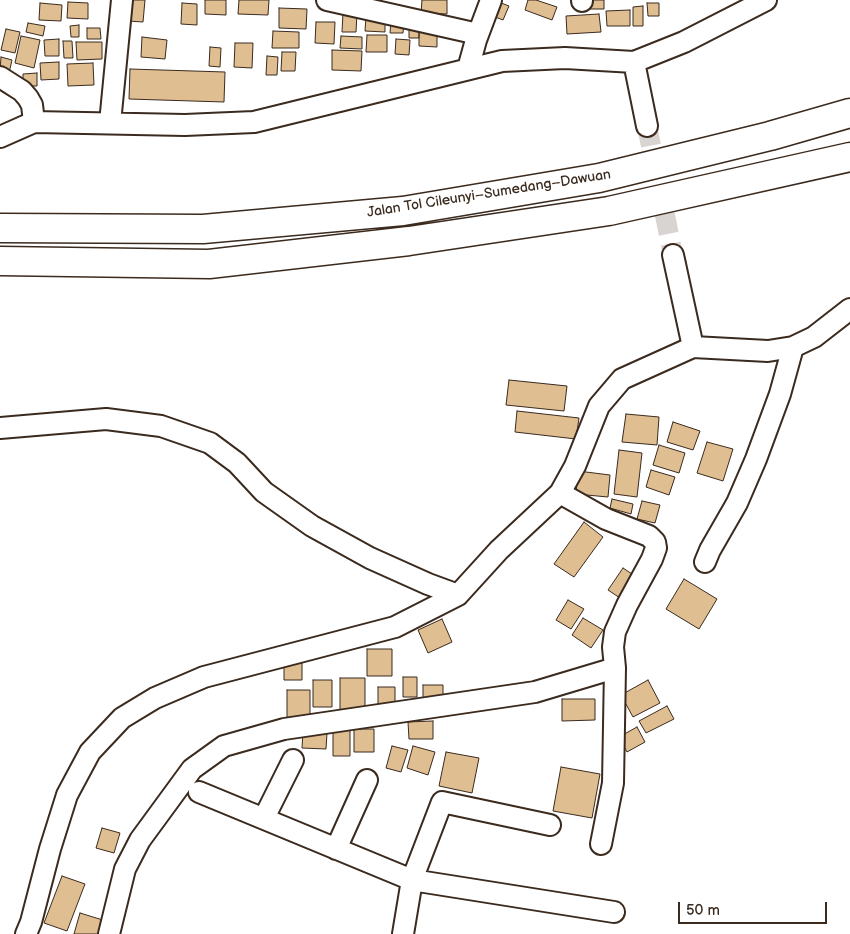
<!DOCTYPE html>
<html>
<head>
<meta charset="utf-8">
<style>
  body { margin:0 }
  #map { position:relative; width:850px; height:934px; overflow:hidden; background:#fff; font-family:"Balsamiq Sans",sans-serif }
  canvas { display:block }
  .scale { position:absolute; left:678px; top:902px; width:149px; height:22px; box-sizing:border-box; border:2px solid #3b2a1e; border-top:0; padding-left:6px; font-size:15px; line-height:18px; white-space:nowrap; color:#3b2a1e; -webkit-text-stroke:4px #fff; paint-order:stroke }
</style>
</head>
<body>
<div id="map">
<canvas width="850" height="934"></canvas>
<div class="scale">50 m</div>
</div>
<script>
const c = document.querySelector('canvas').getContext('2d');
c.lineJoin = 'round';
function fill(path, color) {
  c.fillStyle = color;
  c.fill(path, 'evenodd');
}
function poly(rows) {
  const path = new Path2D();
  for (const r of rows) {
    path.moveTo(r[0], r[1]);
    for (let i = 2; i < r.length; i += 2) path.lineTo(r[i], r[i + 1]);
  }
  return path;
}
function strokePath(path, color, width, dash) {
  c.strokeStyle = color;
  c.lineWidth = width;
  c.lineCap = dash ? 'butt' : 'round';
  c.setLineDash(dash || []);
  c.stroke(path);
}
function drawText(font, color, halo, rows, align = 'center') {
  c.font = font + ' "Balsamiq Sans",sans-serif';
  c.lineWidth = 4;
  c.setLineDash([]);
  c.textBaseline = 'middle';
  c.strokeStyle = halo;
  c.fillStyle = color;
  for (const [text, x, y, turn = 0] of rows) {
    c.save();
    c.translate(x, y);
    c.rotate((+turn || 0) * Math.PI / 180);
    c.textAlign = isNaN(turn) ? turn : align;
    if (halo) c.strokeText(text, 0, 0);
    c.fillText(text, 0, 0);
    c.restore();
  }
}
const building = poly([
  [129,0,145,0,143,22,128,21,129,0],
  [205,0,226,0,226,15,205,14,205,0],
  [239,0,269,0,268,15,238,14,239,0],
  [422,0,447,0,447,14,421,13,422,0],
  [528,0,536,0,557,7,552,20,525,10,528,0],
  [589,0,604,0,604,9,590,9,589,0],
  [496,1,509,6,503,20,490,15,496,1],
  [68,2,88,3,88,19,67,18,68,2],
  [40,3,62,5,61,21,39,20,40,3],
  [182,3,197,4,197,25,181,24,182,3],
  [647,3,659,3,659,16,648,16,647,3],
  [643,6,643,26,633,26,633,7,643,6],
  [279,8,307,9,306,29,279,28,279,8],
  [630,10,630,26,607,26,606,11,630,10],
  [343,12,357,13,356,32,342,32,343,12],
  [599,14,601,32,567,34,566,16,599,14],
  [366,17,385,18,385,32,365,31,366,17],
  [391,21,404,22,403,33,390,33,391,21],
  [316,22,335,22,334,44,315,43,316,22],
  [28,23,45,26,43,36,26,32,28,23],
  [409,24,419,25,419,38,409,38,409,24],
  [79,25,79,37,71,37,70,26,79,25],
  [87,28,100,28,101,39,87,39,87,28],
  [419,28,437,28,437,47,419,46,419,28],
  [6,29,20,32,15,53,1,50,6,29],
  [273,31,299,32,299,48,272,48,273,31],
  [367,35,387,35,387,52,366,52,367,35],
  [21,36,40,40,34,68,15,63,21,36],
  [341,36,362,37,362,49,340,48,341,36],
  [142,37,167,40,165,59,141,57,142,37],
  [59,39,59,56,45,56,44,40,59,39],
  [396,39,410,40,409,55,395,54,396,39],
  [63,41,72,41,73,58,64,58,63,41],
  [76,42,102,42,102,59,77,60,76,42],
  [235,43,253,43,252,68,234,67,235,43],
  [210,47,221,48,220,67,209,66,210,47],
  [332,50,362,51,361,71,332,70,332,50],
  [282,52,296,52,295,71,281,71,282,52],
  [267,56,278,57,277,75,266,75,267,56],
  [1,57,12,60,9,73,0,71,1,57],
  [59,62,59,79,41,80,40,63,59,62],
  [93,63,94,85,68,86,67,64,93,63],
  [130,69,225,72,224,102,129,99,130,69],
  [37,73,37,86,23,86,23,74,37,73],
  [509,380,567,386,564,411,506,405,509,380],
  [517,411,579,418,576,439,515,432,517,411],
  [626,414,659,417,657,445,622,442,626,414],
  [673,422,700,431,693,450,667,442,673,422],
  [707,442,733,449,723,481,697,473,707,442],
  [659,445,685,453,679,473,653,465,659,445],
  [619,450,642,453,637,497,614,494,619,450],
  [651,470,675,477,669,495,646,487,651,470],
  [578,471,610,475,608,497,576,494,578,471],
  [612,499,633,504,631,514,610,508,612,499],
  [642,501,660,505,655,523,637,519,642,501],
  [584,522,603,537,574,577,554,564,584,522],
  [623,568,638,578,623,600,608,590,623,568],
  [684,579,717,599,699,629,666,609,684,579],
  [568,600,584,609,571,629,556,620,568,600],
  [583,618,603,630,591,648,572,635,583,618],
  [442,619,452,642,428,653,418,630,442,619],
  [367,649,392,649,392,676,367,676,367,649],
  [284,659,302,659,302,680,284,680,284,659],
  [403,677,417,677,417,697,403,697,403,677],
  [340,678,365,678,365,714,340,714,340,678],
  [313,680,332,680,332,707,313,707,313,680],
  [648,680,660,703,633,717,621,695,648,680],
  [423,685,443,685,443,703,423,703,423,685],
  [378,687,395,687,395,707,378,707,378,687],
  [287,690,310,690,310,722,287,722,287,690],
  [562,699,595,699,595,720,562,721,562,699],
  [667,706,674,719,646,733,639,721,667,706],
  [433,721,433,739,409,739,408,722,433,721],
  [637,727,645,742,627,752,619,737,637,727],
  [333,729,350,729,350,756,333,756,333,729],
  [354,729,374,729,374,752,354,752,354,729],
  [303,731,327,733,326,749,302,748,303,731],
  [392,746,408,750,401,772,386,768,392,746],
  [413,746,435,752,428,775,407,768,413,746],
  [446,752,479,758,472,793,439,786,446,752],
  [561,767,600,774,592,818,553,811,561,767],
  [102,828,120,833,114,853,96,848,102,828],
  [62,876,85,884,67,931,44,923,62,876],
  [80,913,106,921,102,934,74,934,80,913]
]);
fill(building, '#dfbe92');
strokePath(building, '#3b2a1e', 1);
strokePath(poly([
  [647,126,673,255]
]), '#d8d4d2', 20, [20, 10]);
const minor = poly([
  [327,0,478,34],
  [582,1,582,0],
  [634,62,647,126],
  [468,69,476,40,491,0],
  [0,77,22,91,28,98,32,105,34,122],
  [110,123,122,0],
  [0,137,34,122,185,125,254,122,502,61,565,58,634,62,684,42,766,0],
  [673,255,693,347,768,351,793,347,814,337,850,309],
  [0,428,106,419,161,426,210,443,237,463,264,492,312,526,370,558,428,584,458,595],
  [560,493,606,519,649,536,655,542,656,548,652,559,627,605,615,632,613,647,615,668,613,783,601,844],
  [705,562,710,550,737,503,756,459,780,394,793,347],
  [199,792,412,880,614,912],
  [264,818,293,760],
  [336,849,367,780],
  [26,934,31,922,50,849,67,795,90,752,122,718,155,698,204,677,395,627,458,595,499,550,560,493,575,466,599,406,622,379,693,347],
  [109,934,125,869,140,840,192,769,224,746,284,729,535,692,615,668],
  [403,934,412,880,442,802,550,825]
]);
const highway = poly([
  [0,228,203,229,403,211,599,178,770,136,850,113],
  [0,261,209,264,409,241,609,211,850,157]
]);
strokePath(minor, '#3b2a1e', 24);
strokePath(highway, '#3b2a1e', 31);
strokePath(minor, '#fff', 20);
strokePath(highway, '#fff', 28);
drawText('14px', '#3b2a1e', '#fff', [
  ["Jalan Tol Cileunyi–Sumedang–Dawuan",489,194,-9]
]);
</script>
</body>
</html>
